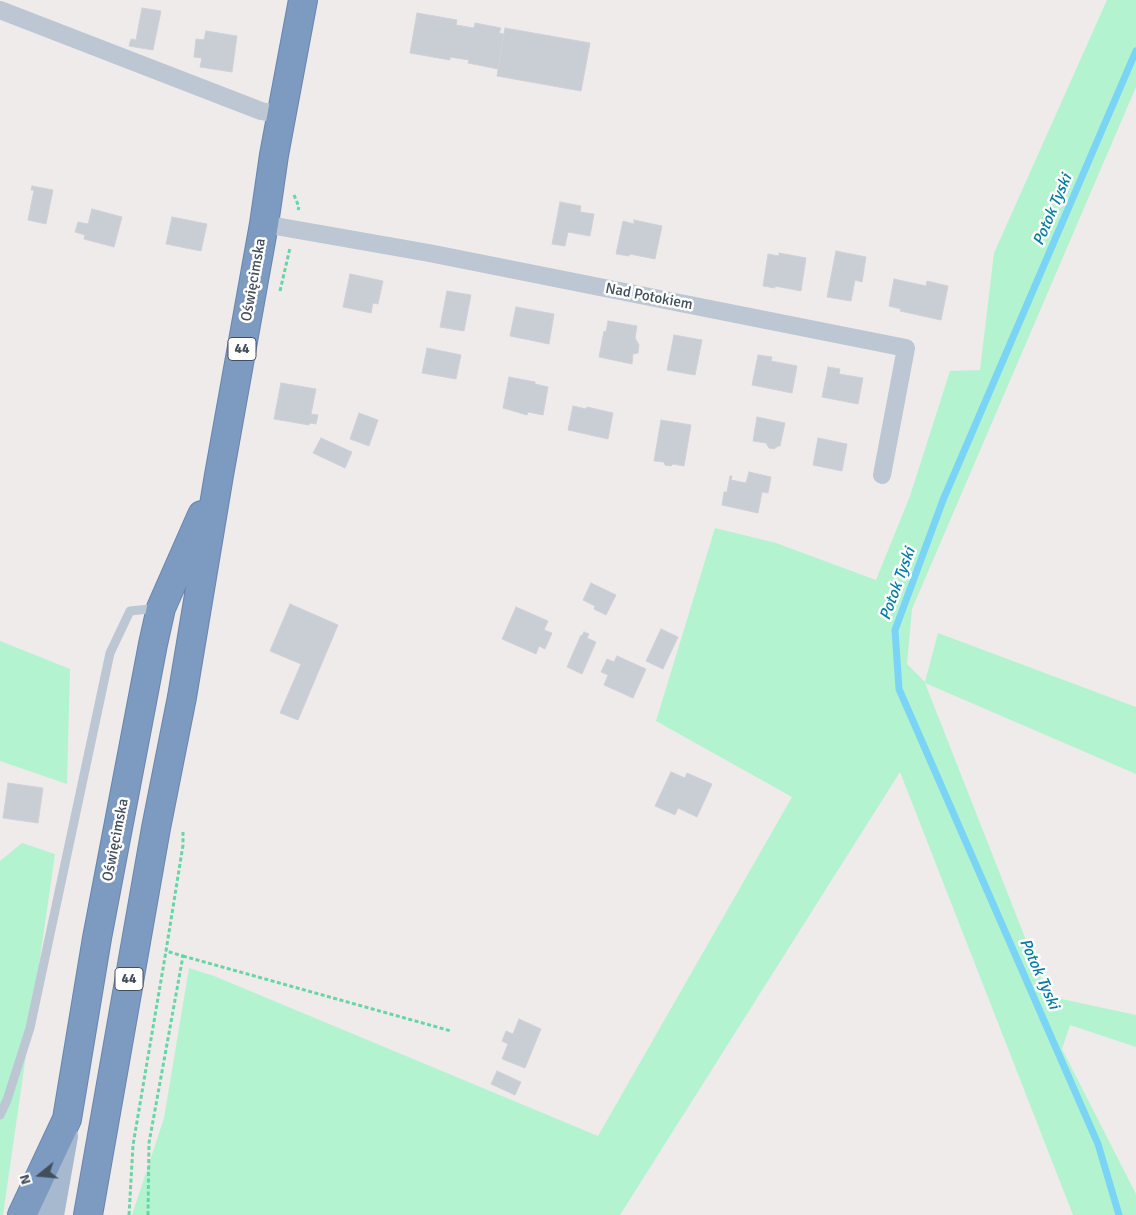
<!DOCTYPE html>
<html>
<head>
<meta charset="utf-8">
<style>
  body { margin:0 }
  #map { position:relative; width:1136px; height:1215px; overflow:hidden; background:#efebeb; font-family:Signika,sans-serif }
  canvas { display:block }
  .north { position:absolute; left:15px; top:1150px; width:50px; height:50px; -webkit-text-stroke:4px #fff; paint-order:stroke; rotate:253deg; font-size:14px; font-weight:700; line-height:20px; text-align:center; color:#424e5b }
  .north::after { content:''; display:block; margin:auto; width:18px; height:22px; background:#424e5b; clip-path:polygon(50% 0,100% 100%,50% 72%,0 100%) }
</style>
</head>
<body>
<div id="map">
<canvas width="1136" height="1215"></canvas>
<div class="north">N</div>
</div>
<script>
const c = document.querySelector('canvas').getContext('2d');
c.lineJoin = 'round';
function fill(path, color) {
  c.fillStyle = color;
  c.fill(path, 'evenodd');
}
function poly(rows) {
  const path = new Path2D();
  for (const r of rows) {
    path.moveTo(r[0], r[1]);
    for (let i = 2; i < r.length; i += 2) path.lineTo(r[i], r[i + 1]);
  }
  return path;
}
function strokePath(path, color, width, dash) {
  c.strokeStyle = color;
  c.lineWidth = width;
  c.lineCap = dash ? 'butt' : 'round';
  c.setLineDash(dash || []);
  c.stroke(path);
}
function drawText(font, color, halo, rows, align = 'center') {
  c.font = font + ' Signika,sans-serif';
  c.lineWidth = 5;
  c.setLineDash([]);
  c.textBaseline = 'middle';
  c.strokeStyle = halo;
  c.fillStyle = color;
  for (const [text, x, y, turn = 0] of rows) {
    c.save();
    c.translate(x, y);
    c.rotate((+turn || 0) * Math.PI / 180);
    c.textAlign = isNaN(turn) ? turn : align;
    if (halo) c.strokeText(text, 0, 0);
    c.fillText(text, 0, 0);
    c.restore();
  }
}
fill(poly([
  [1107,0,1136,0,1136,87,912,609,907,664,925,682,938,633,1136,707,1136,774,925,683,1048,996,1136,1015,1136,1047,1070,1025,1062,1049,1136,1194,1136,1215,1073,1215,900,772,620,1215,132,1215,164,1118,189,968,214,976,598,1136,792,797,656,721,715,528,776,543,876,580,910,496,950,371,980,370,994,253],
  [0,641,70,669,67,784,0,761],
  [22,843,55,854,3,1215,0,1215,0,861]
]), '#b3f3d0');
strokePath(poly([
  [1119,1215,1098,1144,899,689,895,630,943,500,1136,51]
]), '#7ad4f6', 7);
const building = poly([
  [142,8,161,11,153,50,129,46,131,39,136,40,142,8],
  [417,13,457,20,456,25,474,28,475,23,501,28,499,33,504,34,498,69,468,63,469,60,450,57,450,60,410,53,417,13],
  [505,28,590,43,581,91,497,76,505,28],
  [206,31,237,36,232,72,200,67,202,58,194,57,196,39,204,40,206,31],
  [32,186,53,190,46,224,28,220,34,190,31,190,32,186],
  [560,202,581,206,580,212,594,214,590,236,568,232,565,246,552,244,560,202],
  [92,209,122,217,114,247,84,239,85,235,75,232,78,222,88,224,92,209],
  [172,217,207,224,201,251,166,244,172,217],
  [634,220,662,226,655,259,630,254,629,256,616,254,623,221,634,224,634,220],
  [836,251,866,257,862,282,855,280,851,301,827,297,836,251],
  [779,253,806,258,801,291,775,286,775,288,763,286,768,254,779,256,779,253],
  [350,274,383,281,378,304,373,303,371,313,343,307,350,274],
  [894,279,926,286,927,281,948,286,941,320,900,311,901,309,889,306,894,279],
  [447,291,471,295,464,331,440,327,447,291],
  [516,307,554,314,549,344,510,336,516,307],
  [608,321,637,326,635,338,639,345,638,353,633,354,632,364,599,357,604,331,606,332,608,321],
  [674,335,702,340,695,375,667,370,674,335],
  [427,348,461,355,456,379,422,373,427,348],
  [758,355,772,357,771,361,797,366,792,393,752,385,758,355],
  [828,367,840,369,839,374,863,378,858,404,822,397,828,367],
  [509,377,535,382,535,384,548,387,543,415,528,412,527,415,503,408,509,377],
  [281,383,316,389,311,414,318,415,316,424,310,423,309,425,274,419,281,383],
  [573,406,586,409,587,407,613,413,608,439,568,430,573,406],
  [359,413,378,420,369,446,350,439,359,413],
  [757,417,785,423,780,446,778,446,774,449,769,448,766,443,753,441,757,417],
  [661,420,691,425,684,466,673,464,671,466,665,465,664,462,654,461,661,420],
  [321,438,352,452,345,468,313,453,321,438],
  [818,438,847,444,842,471,813,465,818,438],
  [749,472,771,477,768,493,762,492,758,513,722,505,724,492,727,492,730,476,732,476,731,480,746,483,749,472],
  [591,583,616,595,606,615,594,609,595,606,583,600,591,583],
  [290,604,338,625,298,720,280,713,301,664,270,651,290,604],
  [516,607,548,621,544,630,552,633,545,649,539,646,536,654,502,639,516,607],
  [661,629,678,637,663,669,646,661,661,629],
  [584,632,589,634,587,638,596,642,582,674,567,667,581,635,582,636,584,632],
  [617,656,646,669,633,698,604,685,608,675,601,672,607,659,614,662,617,656],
  [671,772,685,778,687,773,712,784,697,817,678,808,675,815,655,806,671,772],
  [8,783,43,788,38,823,3,818,8,783],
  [519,1019,541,1029,525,1068,502,1059,508,1044,502,1041,506,1031,513,1034,519,1019],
  [497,1071,521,1082,515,1095,491,1084,497,1071]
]);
fill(building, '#c9cdd4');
strokePath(building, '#cfd1d8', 1);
const highway = poly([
  [22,1215,67,1119,97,938,153,644,161,608,202,515],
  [88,1215,156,828,182,697,219,475,264,224,274,155,303,0]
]);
strokePath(highway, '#6885ad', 30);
strokePath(poly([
  [294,195,299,207,298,210],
  [280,291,290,248],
  [183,956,451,1031],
  [129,1215,133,1145,166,951,183,845,183,832],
  [148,1215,149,1143,183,956,166,951]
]), '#67d5a5', 3, [4, 2.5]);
strokePath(poly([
  [0,1115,7,1100,30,1028,110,653,130,611,159,608]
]), '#bdc7d3', 9);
strokePath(poly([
  [0,10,261,111,282,115],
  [264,224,429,253,906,348,882,475]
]), '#bdc7d3', 18);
strokePath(poly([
  [50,1215,64,1136]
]), '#a7b9cf', 28);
strokePath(highway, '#7d9ac1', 28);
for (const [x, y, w] of [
  [242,349,28],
  [129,979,28]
]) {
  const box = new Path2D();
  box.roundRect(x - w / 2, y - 11.5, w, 23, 4);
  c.fillStyle = '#fff';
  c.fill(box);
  strokePath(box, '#424e5b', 1);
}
drawText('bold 14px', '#424e5b', null, [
  ["44",242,349],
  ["44",129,979]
]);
drawText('15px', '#424e5b', '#fff', [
  ["Oświęcimska",254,280,-80],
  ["Nad Potokiem",649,297,11],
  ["Oświęcimska",116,840,-79]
]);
drawText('italic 16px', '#017aa8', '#fff', [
  ["Potok Tyski",1053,210,-67],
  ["Potok Tyski",898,584,-70],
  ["Potok Tyski",1039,974,66]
]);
</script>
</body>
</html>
